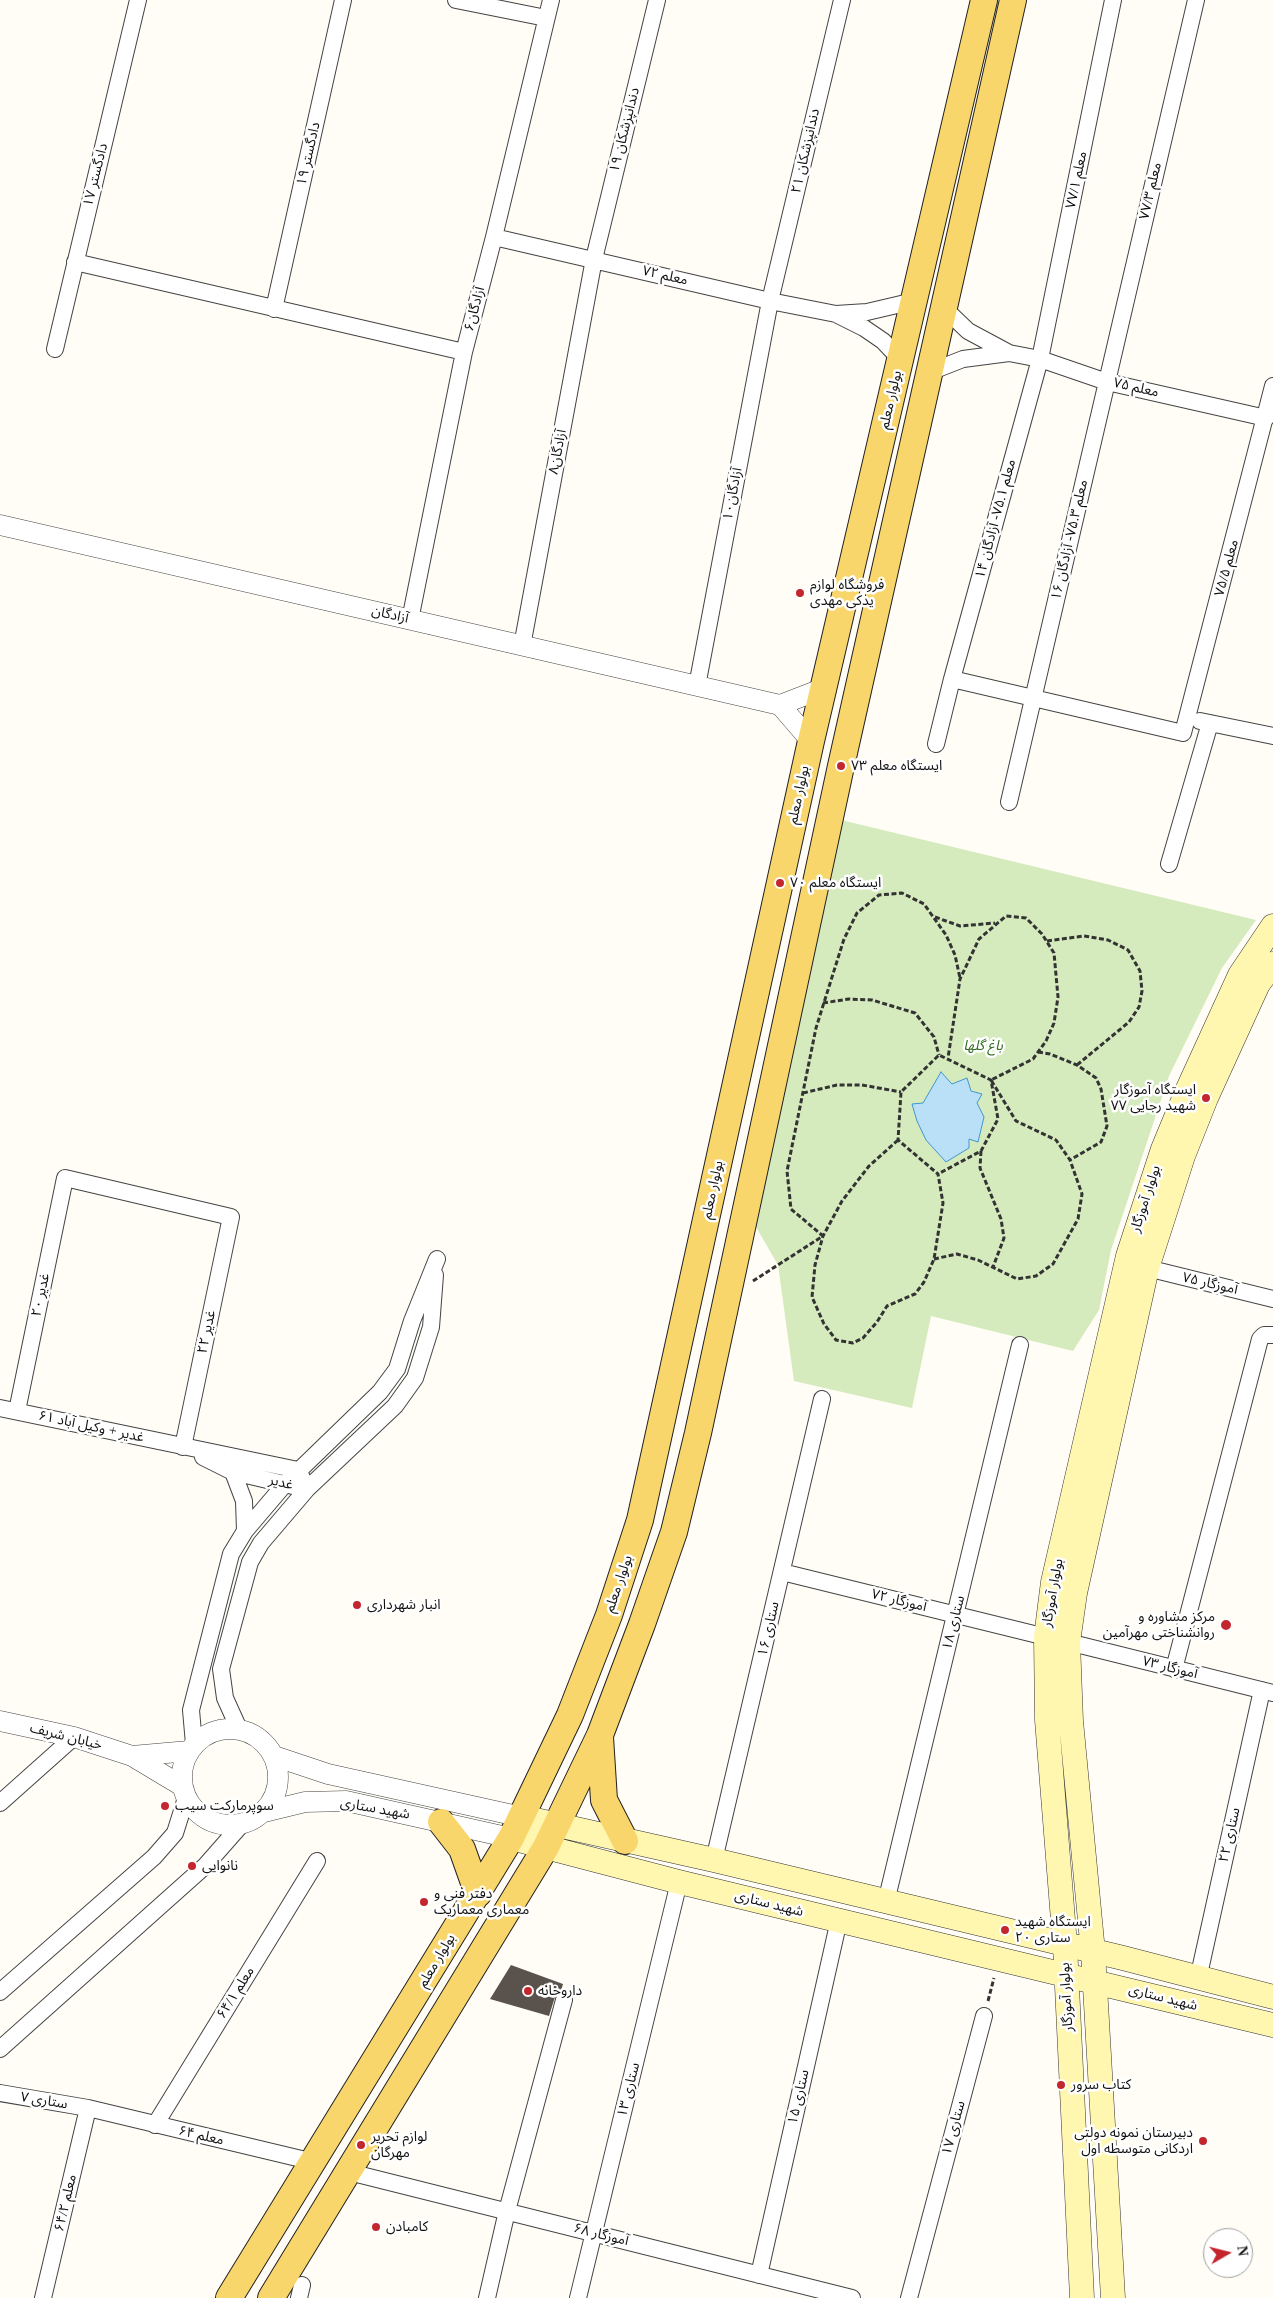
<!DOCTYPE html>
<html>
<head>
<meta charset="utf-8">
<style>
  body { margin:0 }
  #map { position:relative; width:1273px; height:2298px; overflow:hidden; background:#fffdf5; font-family:"Times New Roman",serif }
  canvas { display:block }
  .north { position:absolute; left:1203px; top:2228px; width:50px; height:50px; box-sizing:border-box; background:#fff; border:1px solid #a0a0a0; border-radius:50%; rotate:82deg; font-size:14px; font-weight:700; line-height:20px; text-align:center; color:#111 }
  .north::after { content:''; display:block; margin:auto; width:18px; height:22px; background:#c4262e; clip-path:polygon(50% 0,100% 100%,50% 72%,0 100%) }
</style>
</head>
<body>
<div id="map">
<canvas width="1273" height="2298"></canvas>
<div class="north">N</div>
</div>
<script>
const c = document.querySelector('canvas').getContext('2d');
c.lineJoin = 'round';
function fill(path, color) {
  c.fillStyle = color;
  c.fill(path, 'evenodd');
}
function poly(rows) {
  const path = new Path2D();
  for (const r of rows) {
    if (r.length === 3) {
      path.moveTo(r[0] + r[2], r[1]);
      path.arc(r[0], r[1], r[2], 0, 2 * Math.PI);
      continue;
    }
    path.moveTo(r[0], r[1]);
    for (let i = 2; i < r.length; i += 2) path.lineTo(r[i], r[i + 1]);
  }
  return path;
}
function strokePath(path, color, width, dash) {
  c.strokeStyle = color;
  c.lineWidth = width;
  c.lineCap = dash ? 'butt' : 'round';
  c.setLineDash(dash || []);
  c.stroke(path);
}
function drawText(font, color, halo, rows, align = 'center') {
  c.font = font + ' "Times New Roman","Noto Sans Arabic",serif';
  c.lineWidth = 5;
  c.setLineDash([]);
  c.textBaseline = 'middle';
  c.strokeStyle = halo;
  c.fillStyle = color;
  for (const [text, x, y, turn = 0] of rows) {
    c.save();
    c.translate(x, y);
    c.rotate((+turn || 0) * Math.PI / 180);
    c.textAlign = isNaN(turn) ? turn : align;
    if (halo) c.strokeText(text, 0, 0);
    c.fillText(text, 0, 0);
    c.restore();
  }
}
fill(poly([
  [837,819,1256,920,1222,968,1169,1076,1111,1250,1099,1310,1073,1351,931,1316,912,1408,794,1381,778,1265,756,1227]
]), '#d5ebbd');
const water = poly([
  [941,1072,952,1084,967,1078,971,1091,982,1094,977,1103,984,1117,978,1142,969,1139,969,1148,946,1162,926,1140,917,1121,912,1104,923,1103,941,1072]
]);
fill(water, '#b9e0f7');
strokePath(water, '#3f96cf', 1);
fill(poly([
  [511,1965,563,1984,561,1991,555,1997,549,2016,490,1999]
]), '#5a524d');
const minor = poly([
  [456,0,546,18],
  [494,237,770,301,836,314,864,328,883,341,900,359],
  [75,262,464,352],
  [944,308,968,331,1009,353],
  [274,309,343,0],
  [836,314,867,312,914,301],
  [55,349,138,0],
  [930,372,963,359,1009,353,1040,359,1107,382,1266,418],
  [410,620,464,352,494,237,551,0],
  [522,646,594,259,657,0],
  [952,679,1183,733,1273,386],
  [697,686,770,301,842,0],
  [1200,721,1273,736],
  [936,744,952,679,1040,359,1113,0],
  [1009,802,1196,0],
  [1169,864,1210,723],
  [1147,1268,1273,1299],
  [0,1408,298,1470,302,1478],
  [17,1411,65,1178,231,1217,183,1447],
  [203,1457,233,1472,293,1486],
  [233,1472,244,1501,245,1531],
  [782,1572,1046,1637],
  [1068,1642,1273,1693],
  [1174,1669,1260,1339,1264,1335,1273,1335],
  [239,1729,225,1698,221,1669,250,1562,261,1543,307,1489,395,1406,415,1378,431,1327,435,1275],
  [194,1744,191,1710,231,1554,245,1531,285,1484,380,1392,397,1369,412,1321,437,1259],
  [0,1803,74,1737],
  [714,1860,822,1399],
  [886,1902,1020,1345],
  [1198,1979,1262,1690],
  [0,1992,154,1857,175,1833,186,1798],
  [0,2049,205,1866,242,1824],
  [0,2093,88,2108,314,2162],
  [155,2125,317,1861],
  [349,2172,852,2298],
  [759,2275,839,1920],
  [43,2298,88,2108],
  [299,2298,302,2285],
  [487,2298,507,2211,564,2000],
  [578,2298,679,1882],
  [909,2298,984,2016]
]);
const tertiary = poly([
  [0,525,780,705],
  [780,705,811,741],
  [780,705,824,688],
  [0,1721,74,1737,132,1756,182,1786],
  [230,1777,48],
  [132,1756,189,1751],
  [274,1756,328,1774,522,1817],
  [264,1812,305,1802,346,1801,511,1838]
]);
const secondary = poly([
  [522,1817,714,1860,1123,1958,1273,1997],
  [511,1838,679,1882,1273,2025],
  [1082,2298,1065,1945,1047,1720,1046,1637,1053,1582,1128,1256,1163,1149,1187,1091,1240,975,1273,926],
  [1113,2298,1093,1952,1071,1721,1068,1642,1075,1593,1147,1268,1183,1156,1206,1098,1258,984,1273,964]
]);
const primary = poly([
  [600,1737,604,1800,625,1841],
  [441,1822,462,1849,478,1894],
  [229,2298,511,1838,570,1715,609,1615,640,1520,811,741,984,0],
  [271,2298,546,1847,600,1735,642,1624,674,1532,698,1433,841,766,1013,0]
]);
strokePath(minor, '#444', 18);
strokePath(tertiary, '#444', 21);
strokePath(secondary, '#333', 25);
strokePath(primary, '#222', 28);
strokePath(poly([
  [935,917,960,926,995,923],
  [1047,941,1084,936,1108,940,1128,950,1140,971,1142,991,1139,1007,1129,1022,1077,1065],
  [823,1003,849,999,872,1000,915,1013,934,1037,939,1055],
  [1038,1052,1050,1054,1077,1065,1096,1078,1101,1089,1107,1126,1101,1142,1070,1160],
  [803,1093,837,1085,862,1085,901,1092],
  [898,1140,869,1166,842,1201,823,1236,815,1265,812,1297,824,1324,836,1340,853,1343,863,1338,877,1322,887,1306,915,1294,924,1282,934,1259,943,1203,938,1174,898,1140,901,1092,939,1055,991,1080,998,1119,981,1151,938,1174],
  [981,1151,980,1168,1001,1219,1004,1238,993,1267],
  [934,1259,957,1254,978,1260,1017,1279,1036,1276,1053,1264,1078,1219,1082,1194,1070,1160,1056,1140,1016,1121,991,1080,1033,1059,1046,1041,1054,1023,1058,997,1054,953,1042,934,1026,918,1006,916,979,939,960,979,948,1058],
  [753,1281,823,1236,791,1209,787,1171,816,1028,844,939,857,913,879,895,902,893,924,904,946,935,955,955,960,978],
  [988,2001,994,1978]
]), '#333', 3, [5, 2.5]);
strokePath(minor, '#fff', 16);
strokePath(tertiary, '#fff', 20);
strokePath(secondary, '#fff6b0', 24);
strokePath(primary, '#f9d66b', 26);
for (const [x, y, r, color] of [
  [800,593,5,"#c4262e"],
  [841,766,5,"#c4262e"],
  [780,883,5,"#c4262e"],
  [1206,1098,5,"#c4262e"],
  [357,1605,5,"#c4262e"],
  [1226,1625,6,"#c4262e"],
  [165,1806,5,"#c4262e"],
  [192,1866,5,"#c4262e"],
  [424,1902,5,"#c4262e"],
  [1005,1930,5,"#c4262e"],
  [528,1991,5,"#c4262e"],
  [1061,2085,5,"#c4262e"],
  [1203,2141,5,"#c4262e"],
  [361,2145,5,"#c4262e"],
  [376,2227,5,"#c4262e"]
]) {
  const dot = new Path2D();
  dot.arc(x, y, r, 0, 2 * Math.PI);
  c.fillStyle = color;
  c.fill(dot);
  strokePath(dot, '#fff', 2);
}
drawText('14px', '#111', '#fff', [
  ["دندانپزشکان ۱۹",625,130,-76],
  ["دندانپزشکان ۲۱",806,151,-77],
  ["دادگستر ۱۹",309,154,-77],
  ["دادگستر ۱۷",96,175,-76],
  ["معلم ۷۷/۱",1077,180,-78],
  ["معلم ۷۷/۳",1151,191,-77],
  ["معلم ۷۲",665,276,13],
  ["آزادگان۶",475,309,-75],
  ["معلم ۷۵",1136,388,13],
  ["بولوار معلم",891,400,-77],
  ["آزادگان۸",558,452,-79],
  ["آزادگان۱۰",733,494,-79],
  ["معلم ۷۵.۱- آزادگان ۱۴",996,519,-75],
  ["معلم ۷۵.۳- آزادگان ۱۶",1070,540,-77],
  ["معلم ۷۵/۵",1227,568,-75],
  ["آزادگان",390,615,13],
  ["بولوار معلم",799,795,-78],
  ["بولوار معلم",713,1190,-78],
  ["بولوار آموزگار",1146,1199,-72],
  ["آموزگار ۷۵",1210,1284,13],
  ["غدیر ۲۰",41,1295,-78],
  ["غدیر ۲۲",207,1332,-78],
  ["غدیر + وکیل آباد ۶۱",91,1427,12],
  ["غدیر",281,1483,13],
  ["بولوار معلم",619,1584,-71],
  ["بولوار آموزگار",1053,1593,-80],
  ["۷۲ آموزگار",899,1601,14],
  ["ستاری ۱۸",954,1623,-76],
  ["ستاری ۱۶",769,1629,-77],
  ["۷۳ آموزگار",1170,1668,14],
  ["خیابان شریف",66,1737,14],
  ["شهید ستاری",375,1809,10],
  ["ستاری ۲۲",1230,1835,-77],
  ["شهید ستاری",769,1904,14],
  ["بولوار معلم",437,1961,-59],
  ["معلم ۶۴/۱",236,1993,-58],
  ["بولوار آموزگار",1067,1997,-93],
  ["شهید ستاری",1163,1998,14],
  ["ستاری ۱۳",629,2090,-76],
  ["ستاری ۱۵",799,2097,-77],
  ["ستاری ۷",44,2101,9],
  ["ستاری ۱۷",954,2128,-75],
  ["معلم ۶۴",201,2136,13],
  ["معلم ۶۴/۲",66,2203,-77],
  ["آموزگار ۶۸",601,2235,14]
]);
drawText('14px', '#111', '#fff', [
  ["فروشگاه لوازم",810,585],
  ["یدکی مهدی",810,601],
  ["ایستگاه معلم ۷۳",851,766],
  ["ایستگاه معلم ۷۰",790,883],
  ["ایستگاه آموزگار",1196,1090,"right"],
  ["شهید رجایی ۷۷",1196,1106,"right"],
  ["انبار شهرداری",367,1605],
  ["مرکز مشاوره و",1215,1617,"right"],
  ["روانشناختی مهرآمین",1215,1633,"right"],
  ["سوپرمارکت سیب",175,1806],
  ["نانوایی",202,1866],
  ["دفتر فنی و",434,1894],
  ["معماری معماریک",434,1910],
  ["ایستگاه شهید",1015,1922],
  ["ستاری ۲۰",1015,1938],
  ["داروخانه",538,1991],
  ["کتاب سرور",1071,2085],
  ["دبیرستان نمونه دولتی",1193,2133,"right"],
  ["اردکانی متوسطه اول",1193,2149,"right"],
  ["لوازم تحریر",371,2137],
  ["مهرگان",371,2153],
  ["کامبادن",386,2227]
], 'left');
drawText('italic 14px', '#2f6b1f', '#fff', [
  ["باغ گلها",983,1046]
]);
</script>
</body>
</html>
